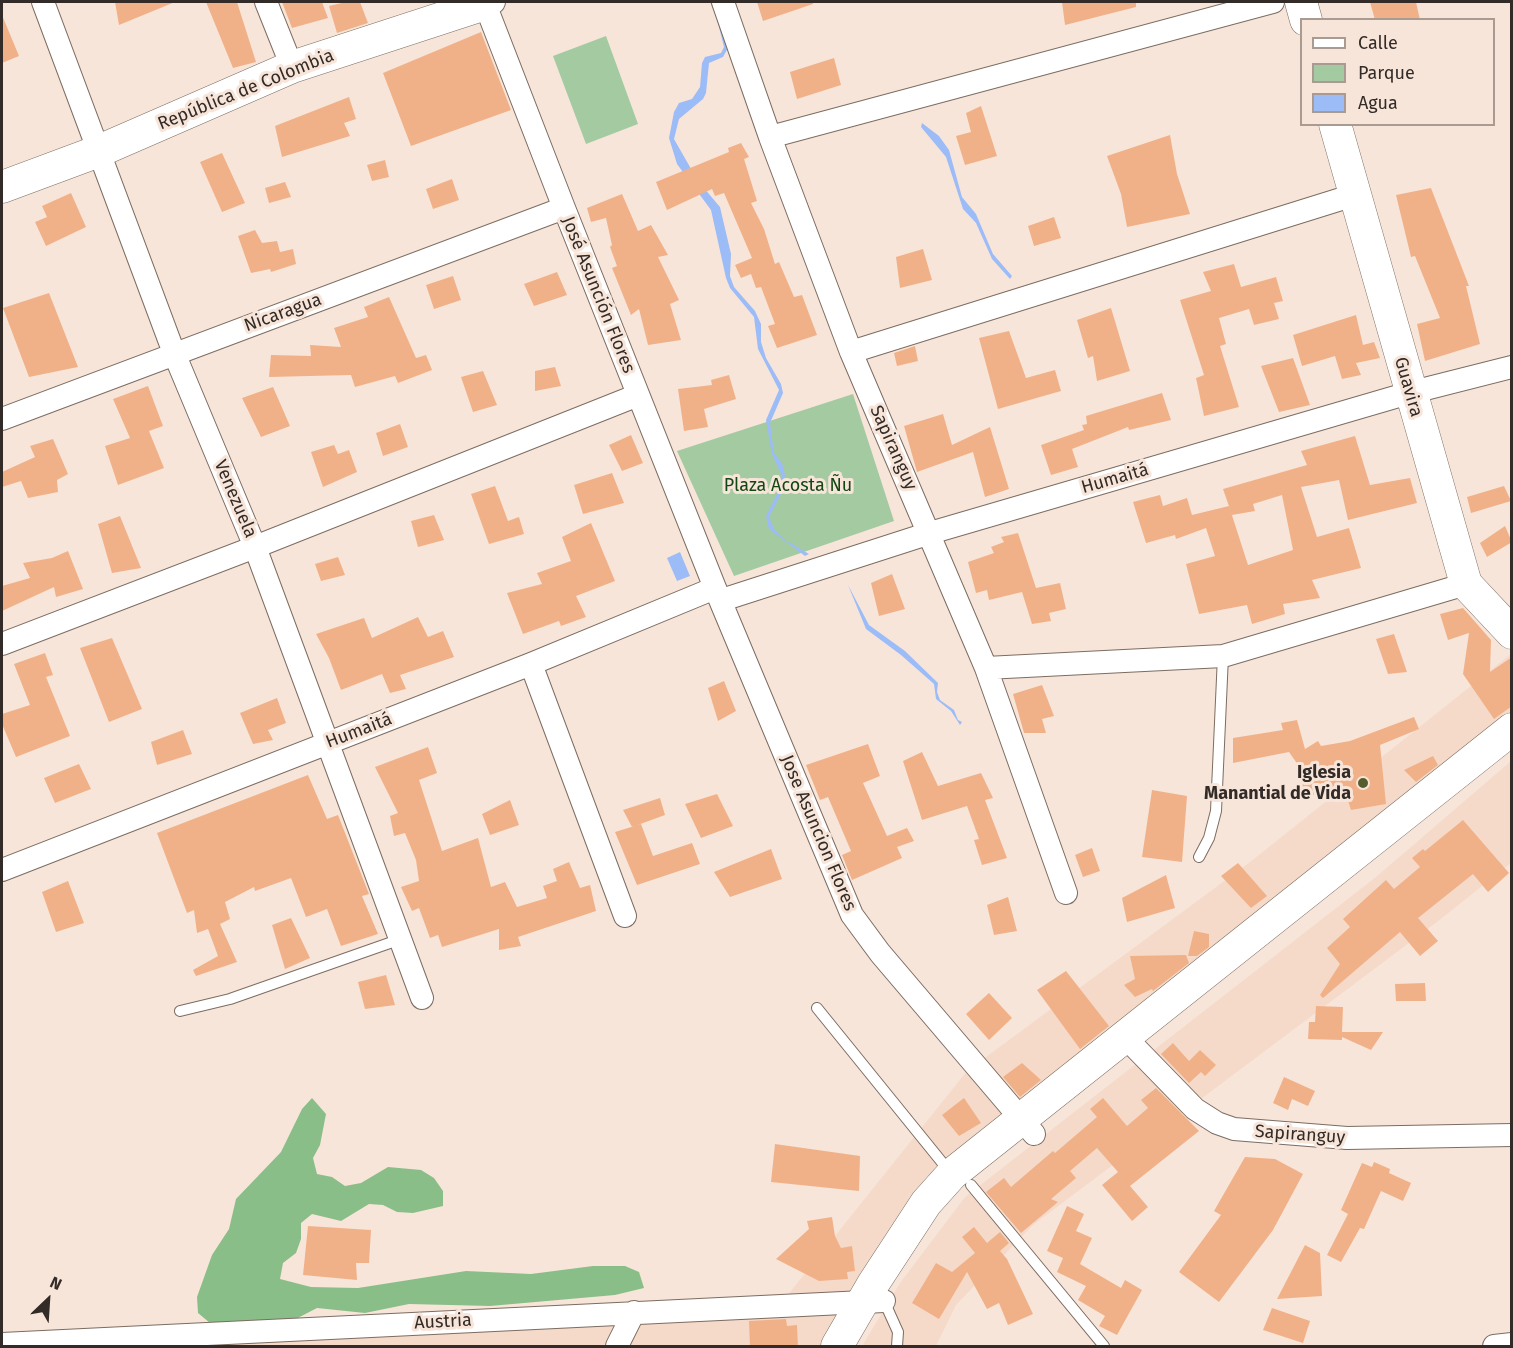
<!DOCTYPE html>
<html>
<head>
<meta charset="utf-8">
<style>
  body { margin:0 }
  #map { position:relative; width:1513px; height:1348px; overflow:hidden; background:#f8e5d9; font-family:"Fira Sans",sans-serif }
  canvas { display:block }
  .frame { position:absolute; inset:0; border:3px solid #322b27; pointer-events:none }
  .legend { position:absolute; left:1300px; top:18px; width:195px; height:108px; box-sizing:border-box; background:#f8e5d9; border:2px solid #a99b92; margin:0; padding:8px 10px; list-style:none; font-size:18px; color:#322b27 }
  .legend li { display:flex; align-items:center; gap:12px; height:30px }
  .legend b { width:30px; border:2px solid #a99b92 }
  .north { position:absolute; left:18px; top:1270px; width:60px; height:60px; -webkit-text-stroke:4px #f8e5d9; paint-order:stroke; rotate:25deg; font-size:16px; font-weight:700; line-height:24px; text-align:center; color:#322b27 }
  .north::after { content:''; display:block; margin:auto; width:21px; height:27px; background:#322b27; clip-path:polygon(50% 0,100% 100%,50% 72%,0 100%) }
</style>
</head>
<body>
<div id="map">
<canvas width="1513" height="1348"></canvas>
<div class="frame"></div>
<ul class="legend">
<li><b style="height:8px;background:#fff"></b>Calle</li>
<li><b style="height:16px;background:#a4caa2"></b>Parque</li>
<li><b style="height:16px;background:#9cbcf8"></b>Agua</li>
</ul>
<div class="north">N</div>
</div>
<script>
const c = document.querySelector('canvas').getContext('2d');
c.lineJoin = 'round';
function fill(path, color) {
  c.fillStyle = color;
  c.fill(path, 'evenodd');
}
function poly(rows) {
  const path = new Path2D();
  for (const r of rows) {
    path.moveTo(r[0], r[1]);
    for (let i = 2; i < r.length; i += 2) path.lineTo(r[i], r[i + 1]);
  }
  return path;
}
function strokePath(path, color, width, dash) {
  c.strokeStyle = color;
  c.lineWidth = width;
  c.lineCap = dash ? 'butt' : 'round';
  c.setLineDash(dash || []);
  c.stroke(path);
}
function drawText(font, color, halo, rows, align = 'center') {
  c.font = font + ' "Fira Sans",sans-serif';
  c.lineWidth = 6;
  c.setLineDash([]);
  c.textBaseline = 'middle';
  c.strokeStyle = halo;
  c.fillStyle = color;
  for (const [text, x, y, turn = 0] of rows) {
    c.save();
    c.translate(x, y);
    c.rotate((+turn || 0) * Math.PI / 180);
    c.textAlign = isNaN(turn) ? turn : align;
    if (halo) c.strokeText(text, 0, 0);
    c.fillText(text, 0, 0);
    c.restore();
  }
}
fill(poly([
  [1511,654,1511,722,915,1208,830,1346,96,1346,786,1297,967,1071,1250,862],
  [1511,761,1511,863,1437,922,1033,1225,956,1305,936,1346,862,1346,900,1283,965,1197,1376,877]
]), '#f5daca');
fill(poly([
  [606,36,638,124,586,144,553,56],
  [853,394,894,521,734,576,677,451]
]), '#a4caa2');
fill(poly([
  [312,1098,326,1114,320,1145,313,1158,317,1174,332,1177,345,1186,361,1183,388,1167,421,1170,434,1178,443,1191,443,1206,413,1213,397,1212,383,1205,369,1204,341,1221,312,1214,301,1223,301,1239,296,1253,283,1263,280,1279,311,1287,358,1288,466,1271,531,1274,593,1266,625,1266,639,1272,644,1288,615,1295,490,1306,409,1304,365,1313,317,1308,290,1322,210,1323,198,1313,197,1297,212,1255,229,1229,236,1199,281,1152,302,1109]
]), '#8abe88');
fill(poly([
  [710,2,714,2,728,48,723,57,709,63,706,93,703,99,679,119,674,139,698,181,720,207,731,254,730,276,734,287,755,311,761,324,761,342,766,358,781,384,783,393,770,423,774,453,782,463,785,475,783,490,769,517,774,529,785,540,809,554,805,556,769,529,766,516,779,490,782,476,772,454,766,420,779,390,758,349,754,317,730,288,726,278,711,210,677,164,669,138,674,112,679,103,692,99,700,87,702,63,705,57,721,53,724,47,716,15],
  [922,123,939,136,949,150,962,197,976,214,993,254,1012,276,1010,279,992,259,976,223,963,209,946,157,921,127],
  [680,552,690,576,677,581,667,558],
  [848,585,869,625,905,651,938,683,937,692,940,700,954,710,958,720,962,722,960,725,951,711,936,699,934,684,901,655,866,629]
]), '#9cbcf8');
fill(poly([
  [115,2,175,2,119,25],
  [206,2,237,2,256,62,233,68],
  [282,2,322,2,328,18,292,28],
  [346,2,360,2,368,23,337,33,329,6],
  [757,2,813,2,813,4,763,21],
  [1062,2,1136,2,1136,7,1065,25],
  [1370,2,1416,2,1420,20,1375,20],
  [2,15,19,56,2,63],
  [481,32,511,110,411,146,383,73],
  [834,58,841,85,797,99,790,72],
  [349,97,356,119,344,123,350,136,282,157,275,126],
  [981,106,997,156,965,165,956,136,971,132,966,113],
  [1170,135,1177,174,1190,214,1127,227,1121,194,1107,156],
  [741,143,749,157,744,159,757,201,751,203,764,229,775,264,779,262,794,297,802,295,817,335,777,348,768,326,775,324,761,287,756,288,751,274,741,278,735,265,752,258,724,193,715,196,712,189,667,210,656,182,729,152,728,148],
  [222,153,245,203,222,212,200,162],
  [385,160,389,177,372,181,367,165],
  [452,179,459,200,433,209,426,189],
  [285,182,291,197,269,203,265,188],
  [1431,188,1469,286,1466,286,1480,344,1425,361,1417,324,1440,318,1415,256,1411,257,1396,195],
  [71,193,86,227,46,246,35,222,47,217,42,206],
  [622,194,638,231,651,225,668,255,658,257,679,300,670,304,681,340,648,345,639,309,631,315,612,268,617,266,610,247,612,245,606,218,591,222,587,208],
  [1054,217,1061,238,1034,246,1028,226],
  [255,230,262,243,277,241,280,252,293,249,296,264,271,272,270,269,251,273,238,236],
  [923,249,932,280,900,288,896,257],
  [1234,264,1241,287,1276,277,1283,301,1274,303,1279,319,1254,325,1249,309,1219,318,1226,344,1220,346,1239,407,1204,416,1196,378,1204,375,1180,300,1211,291,1203,272],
  [557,272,567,295,534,306,524,284],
  [453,276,461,300,434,309,426,285],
  [49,293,78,367,29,377,3,308],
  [389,297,416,358,426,355,432,370,398,383,395,376,355,387,351,375,269,377,271,355,311,356,310,345,341,347,334,328,368,317,364,307],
  [1111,308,1130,371,1097,381,1093,356,1088,358,1077,320],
  [1356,315,1363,345,1374,342,1380,358,1356,363,1361,375,1342,379,1335,356,1302,366,1293,335],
  [1009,331,1026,378,1055,370,1061,391,998,409,979,338],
  [915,346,918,361,897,366,894,353],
  [1293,358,1310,405,1279,412,1261,366],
  [555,367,561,386,535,391,535,371],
  [483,371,497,405,473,412,461,377],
  [729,375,736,399,704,409,708,427,684,431,678,389,712,385,711,380],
  [148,386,163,426,149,431,164,468,118,485,105,446,130,438,113,399],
  [273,387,290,426,261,437,242,398],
  [1162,393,1171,420,1129,430,1128,427,1072,449,1078,467,1051,475,1041,445,1084,430,1082,425,1087,424,1086,416],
  [943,414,952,445,990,427,1009,489,985,497,973,452,917,472,904,426],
  [400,424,408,447,383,456,376,433],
  [631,435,643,463,622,471,609,445],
  [1355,436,1370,485,1410,478,1417,503,1348,520,1339,480,1301,487,1317,537,1349,528,1361,568,1312,580,1320,598,1283,604,1285,614,1252,624,1247,605,1199,614,1186,564,1215,556,1206,528,1176,539,1175,535,1146,543,1133,502,1160,495,1163,506,1187,498,1192,515,1229,506,1248,565,1293,550,1282,495,1253,504,1255,511,1232,515,1223,489,1307,465,1301,451],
  [53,439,68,474,57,480,58,492,28,498,21,481,2,487,2,472,35,457,30,446],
  [334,445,338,454,349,450,357,472,323,487,311,452],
  [612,473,624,503,583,514,574,485],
  [495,486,508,521,519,517,524,534,489,544,471,494],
  [1504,486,1511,501,1471,513,1467,497],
  [434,515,444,540,418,547,411,521],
  [120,516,141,568,112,573,98,524],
  [591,523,615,581,576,596,586,617,561,626,559,621,523,634,507,593,542,584,537,573,571,561,562,537],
  [1505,526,1512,542,1487,557,1480,543],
  [1018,533,1036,588,1060,583,1066,609,1049,613,1051,621,1032,624,1022,592,989,600,987,590,976,593,968,562,994,553,991,547,1004,542,1001,537],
  [68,551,83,589,56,597,54,587,2,611,2,586,30,578,23,563,52,558],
  [338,557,345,575,321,581,315,564],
  [892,574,905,609,879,616,871,583],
  [1463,608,1491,640,1490,672,1512,657,1512,706,1494,719,1463,674,1469,633,1448,640,1440,614],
  [418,617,428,637,443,631,454,657,400,675,406,689,390,693,382,674,341,690,329,658,316,634,364,618,372,638],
  [1394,634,1407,672,1388,674,1376,639],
  [112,638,142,709,109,722,80,648],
  [45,653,53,675,46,677,70,736,16,757,2,724,2,714,30,705,14,664],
  [724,681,736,711,718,721,708,688],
  [1042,685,1054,716,1042,719,1046,733,1024,733,1013,694],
  [277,698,286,723,268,730,273,740,253,744,240,713],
  [1414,717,1419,729,1380,745,1386,804,1351,810,1344,788,1304,797,1296,762,1289,752,1233,763,1233,738,1283,730,1281,723,1297,720,1305,749,1318,741,1321,746,1350,741],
  [183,730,192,754,157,765,151,742],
  [868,744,880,776,863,783,887,836,907,828,914,841,897,847,902,858,852,880,842,855,851,851,828,797,820,800,806,765],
  [428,747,437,773,419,780,442,851,478,838,491,887,505,882,517,907,547,898,543,886,557,881,553,869,569,862,580,888,590,885,596,911,518,937,521,946,499,950,499,929,442,947,438,935,430,938,419,908,412,911,401,887,419,881,416,860,405,833,394,836,390,816,398,813,375,767],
  [922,752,938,786,981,773,993,798,985,800,1007,858,982,865,974,840,979,839,967,806,922,820,903,761],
  [1433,756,1438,765,1416,782,1404,770],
  [79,764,91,789,55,803,44,778],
  [308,775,327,819,338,815,369,894,362,896,378,934,341,946,327,909,306,917,291,878,255,891,254,887,225,902,230,919,220,924,237,962,196,976,193,970,218,956,208,929,197,933,194,910,187,913,157,833],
  [1152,790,1187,796,1182,862,1142,857],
  [717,794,733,826,701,838,685,804],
  [660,798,665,815,632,827,623,810],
  [510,800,519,825,490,835,482,814],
  [1463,820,1509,873,1488,892,1473,874,1418,918,1438,941,1420,956,1400,932,1323,998,1320,995,1340,964,1327,948,1350,927,1343,919,1386,880,1394,889,1420,867,1412,858,1423,849,1425,851],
  [641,824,653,856,692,843,700,864,637,885,615,832],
  [1092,848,1100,871,1083,877,1075,855],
  [771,849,782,879,730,897,714,872],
  [1238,863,1267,896,1251,908,1221,876],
  [1166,875,1175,908,1127,922,1122,898],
  [68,881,84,923,56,932,42,892],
  [1008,897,1017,931,994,935,987,905],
  [291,918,310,958,285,969,272,925],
  [1194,931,1209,934,1209,947,1197,956,1188,956],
  [1186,955,1189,963,1153,991,1152,989,1135,997,1124,985,1135,979,1130,956],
  [1066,971,1109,1026,1080,1049,1037,990],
  [386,975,395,1005,365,1009,358,982],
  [1425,983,1426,1001,1396,1001,1395,984],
  [989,993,1012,1018,989,1040,966,1014],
  [1316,1006,1343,1007,1342,1032,1383,1032,1371,1050,1342,1037,1342,1040,1308,1039,1309,1022,1315,1022],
  [1173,1043,1189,1061,1200,1050,1216,1065,1205,1076,1201,1072,1189,1083,1161,1054],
  [1022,1063,1041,1080,1020,1097,1003,1077],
  [1284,1077,1315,1091,1308,1106,1292,1099,1288,1110,1273,1103],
  [1156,1088,1199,1131,1130,1186,1148,1207,1132,1221,1102,1185,1118,1172,1097,1148,1070,1171,1076,1178,1051,1199,1058,1202,1021,1233,986,1192,1004,1178,1011,1187,1053,1151,1055,1153,1097,1117,1090,1109,1103,1098,1127,1126,1148,1108,1141,1100],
  [964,1098,981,1123,959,1136,942,1115],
  [775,1144,860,1156,859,1191,771,1182],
  [1245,1157,1275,1159,1303,1174,1273,1230,1219,1302,1179,1272,1221,1215,1214,1211],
  [1374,1162,1390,1169,1389,1173,1411,1183,1403,1201,1381,1191,1364,1229,1360,1228,1341,1262,1327,1255,1348,1214,1341,1210,1362,1163,1372,1167],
  [1067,1206,1084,1214,1076,1231,1092,1238,1080,1264,1121,1288,1125,1280,1142,1290,1117,1335,1099,1326,1105,1316,1078,1300,1086,1286,1057,1272,1063,1258,1047,1251],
  [832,1217,835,1236,841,1248,852,1246,855,1271,847,1272,848,1279,819,1281,776,1259,809,1229,807,1221],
  [308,1226,371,1230,369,1263,356,1263,357,1280,303,1275],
  [974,1227,987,1243,1000,1232,1009,1243,1000,1251,1007,1259,1033,1314,1008,1325,999,1303,987,1309,967,1272,939,1319,912,1303,936,1263,952,1272,975,1253,962,1237],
  [1305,1245,1320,1253,1322,1296,1277,1299],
  [1272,1308,1310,1321,1303,1343,1263,1330],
  [786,1319,787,1326,797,1325,798,1347,750,1347,749,1321]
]), '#f1b188');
const lane = poly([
  [1199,857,1209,838,1216,811,1223,656],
  [817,1008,949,1171],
  [180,1011,230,999,401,939],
  [971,1185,1104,1346],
  [884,1301,898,1332,897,1346]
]);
const street = poly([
  [43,2,174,353,255,547,422,998],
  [266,2,292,67],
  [494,2,485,4,564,208,715,588,852,915,880,953,1034,1134],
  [723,2,770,137,851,352,986,668,1066,893],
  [770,137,1273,2],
  [851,352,1354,195],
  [2,419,564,208],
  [722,600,930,533,1409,393,1512,367],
  [2,644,255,547,638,395],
  [531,664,625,916],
  [986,668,1223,656,1466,584],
  [2,870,531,664,715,588],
  [1124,1036,1195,1109,1217,1123,1234,1129,1347,1138,1512,1135],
  [2,1344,884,1301],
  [617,1346,634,1312],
  [1494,1346,1512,1344]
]);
const secondary = poly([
  [1301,2,1306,20],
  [1335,124,1466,584,1512,633],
  [2,187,99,151,292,67,485,4,484,2],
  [837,1346,873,1284,926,1203,952,1174,1512,729]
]);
strokePath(lane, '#7c6c61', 12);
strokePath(street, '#7c6c61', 24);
strokePath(secondary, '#7c6c61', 33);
strokePath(lane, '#fff', 10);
strokePath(street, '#fff', 22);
strokePath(secondary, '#fff', 32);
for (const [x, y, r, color] of [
  [1363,783,6,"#555d2c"]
]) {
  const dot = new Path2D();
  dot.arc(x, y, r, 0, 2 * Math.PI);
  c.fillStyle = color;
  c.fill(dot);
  strokePath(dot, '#f8e5d9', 2);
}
drawText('18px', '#322b27', '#f8e5d9', [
  ["República de Colombia",246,90,-22],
  ["José Asunción Flores",598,295,68],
  ["Nicaragua",283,313,-20],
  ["Guavira",1408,387,74],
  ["Sapiranguy",893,448,66],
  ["Humaitá",1115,479,-16],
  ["Venezuela",235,499,67],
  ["Humaitá",359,731,-21],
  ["Jose Asuncion Flores",818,833,67],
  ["Sapiranguy",1300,1135,4],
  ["Austria",443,1322,-3]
]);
drawText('18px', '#114713', '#f8e5d9', [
  ["Plaza Acosta Ñu",788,486]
]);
drawText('bold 18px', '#322b27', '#f8e5d9', [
  ["Iglesia",1351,773],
  ["Manantial de Vida",1351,794]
], 'right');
</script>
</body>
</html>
